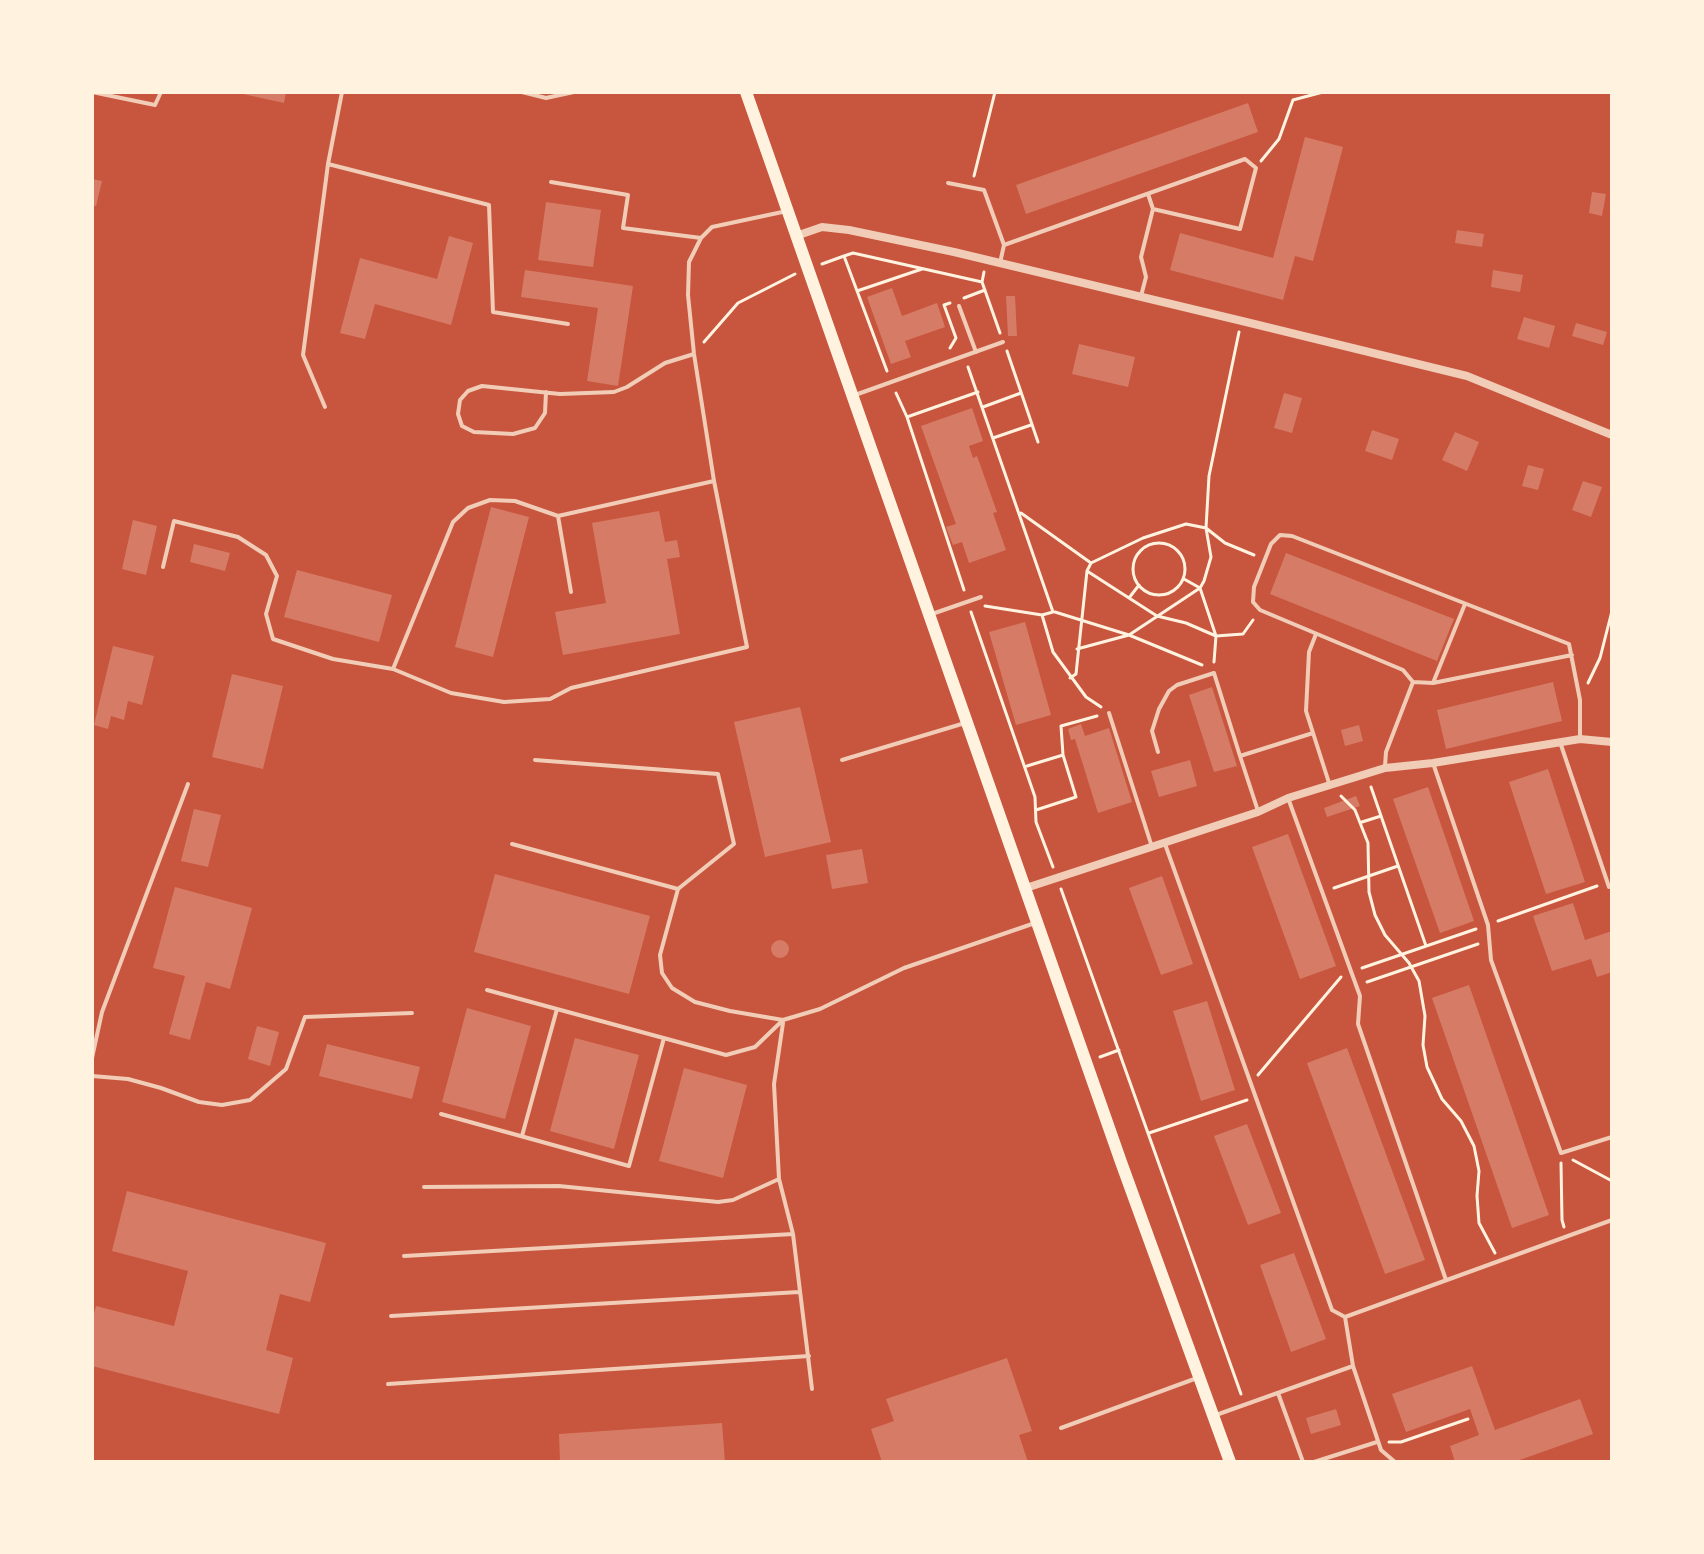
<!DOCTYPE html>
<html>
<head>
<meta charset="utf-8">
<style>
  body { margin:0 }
  #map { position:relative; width:1704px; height:1554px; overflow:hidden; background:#c8553d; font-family:"PT Sans",sans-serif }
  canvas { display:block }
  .frame { position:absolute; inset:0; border:94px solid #fff3e0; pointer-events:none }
</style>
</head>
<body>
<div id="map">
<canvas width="1704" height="1554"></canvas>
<div class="frame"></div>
</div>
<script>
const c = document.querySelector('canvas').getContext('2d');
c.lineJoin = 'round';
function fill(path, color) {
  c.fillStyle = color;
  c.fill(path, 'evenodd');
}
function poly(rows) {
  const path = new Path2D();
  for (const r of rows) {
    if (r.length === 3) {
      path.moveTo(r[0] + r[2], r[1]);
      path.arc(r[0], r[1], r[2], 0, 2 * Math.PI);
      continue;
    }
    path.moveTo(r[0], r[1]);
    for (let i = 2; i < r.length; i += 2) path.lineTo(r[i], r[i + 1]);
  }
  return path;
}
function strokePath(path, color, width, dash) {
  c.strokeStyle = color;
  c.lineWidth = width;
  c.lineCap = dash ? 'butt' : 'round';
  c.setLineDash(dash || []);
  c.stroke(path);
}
fill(poly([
  [234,92,286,92,284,103],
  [1248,103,1258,132,1026,214,1016,185],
  [1305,137,1343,147,1313,261,1295,256,1283,300,1170,270,1180,233,1273,258],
  [92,179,102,181,96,206,92,205],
  [1592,192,1606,194,1602,216,1589,213],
  [546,202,601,210,593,267,538,260],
  [1457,230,1484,234,1482,247,1455,243],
  [449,236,473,243,451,325,375,304,365,339,340,333,360,258,437,279],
  [525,270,633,286,618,386,587,381,598,308,521,297],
  [1493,270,1523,275,1520,292,1491,287],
  [892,288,902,316,937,303,945,327,905,341,911,357,891,364,867,297],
  [1006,296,1015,296,1017,336,1008,336],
  [1524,317,1555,326,1549,348,1517,339],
  [1576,323,1607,332,1603,345,1572,336],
  [1079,344,1135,357,1128,387,1072,374],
  [1284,393,1302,398,1292,433,1274,428],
  [972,408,983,441,969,446,973,458,977,456,997,512,993,513,1006,550,969,563,962,542,953,545,946,527,956,524,921,426],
  [1372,430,1399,439,1392,460,1365,451],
  [1455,432,1479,442,1467,471,1442,460],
  [1528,465,1544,469,1538,490,1522,486],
  [1583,481,1602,487,1591,517,1572,510],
  [491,507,529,517,493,657,455,647],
  [659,511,665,542,677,540,680,557,667,559,680,634,563,655,555,612,606,603,592,523],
  [133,520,157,526,146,575,122,569],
  [194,544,230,553,225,571,190,562],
  [1286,553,1454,619,1437,661,1270,594],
  [297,570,392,595,379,642,284,617],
  [1025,622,1051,715,1016,725,989,632],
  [113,646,154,656,142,705,128,701,124,720,111,716,108,729,94,725],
  [232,674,283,686,263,769,212,757],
  [1553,682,1562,721,1446,749,1437,710],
  [1212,687,1237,766,1214,772,1189,695],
  [800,707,831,842,765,857,734,722],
  [1081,724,1085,736,1109,728,1132,802,1098,813,1075,739,1071,740,1068,729],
  [1359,725,1363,741,1345,746,1341,730],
  [1190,760,1197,786,1159,797,1151,771],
  [1548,769,1585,882,1546,894,1509,782],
  [1428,787,1474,921,1440,933,1393,799],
  [1356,796,1360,806,1327,817,1324,808],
  [194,809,221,815,208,867,181,861],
  [1288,834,1336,966,1300,979,1252,847],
  [862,849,868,883,832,889,826,855],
  [495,874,650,916,629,994,474,952],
  [1162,876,1193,964,1161,975,1129,888],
  [175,887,252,908,230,989,206,982,190,1040,169,1034,185,976,153,968],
  [1573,903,1585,940,1612,931,1612,972,1597,977,1591,959,1552,971,1533,916],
  [780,949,9],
  [1469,985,1549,1215,1512,1228,1432,998],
  [1207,1001,1235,1090,1201,1101,1173,1011],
  [467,1008,531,1026,505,1119,442,1102],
  [257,1026,279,1032,270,1066,248,1059],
  [575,1038,639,1055,614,1149,550,1131],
  [327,1044,420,1067,412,1099,319,1076],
  [1347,1048,1425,1260,1385,1274,1307,1063],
  [684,1068,747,1085,723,1178,659,1161],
  [1247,1124,1281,1213,1248,1225,1214,1136],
  [127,1191,326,1243,310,1302,280,1294,266,1350,293,1358,279,1414,92,1366,92,1321,96,1306,174,1326,188,1271,112,1251],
  [1294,1253,1326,1339,1291,1352,1260,1265],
  [1007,1358,1032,1431,1019,1435,1028,1462,882,1462,871,1429,894,1421,886,1399],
  [1472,1366,1495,1430,1580,1399,1593,1434,1514,1462,1455,1462,1450,1446,1479,1435,1470,1409,1406,1432,1392,1394],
  [1336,1409,1341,1425,1311,1434,1306,1418],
  [722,1423,725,1462,560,1462,559,1434]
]), '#d67c66');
strokePath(poly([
  [1261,161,1279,139,1293,100,1323,92],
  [974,176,995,92],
  [822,264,844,256],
  [984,272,982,282,1000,333],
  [857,291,922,269],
  [964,298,985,290],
  [950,303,944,305,956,338,950,348],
  [704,342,738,303,795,274],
  [1007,351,1038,442],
  [968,367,1053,612,1042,615,985,606],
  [887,371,844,256,853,253,982,282],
  [896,393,907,417,964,590],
  [983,407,1021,393],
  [907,417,978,392],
  [993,438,1031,425],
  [1021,513,1091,563,1143,538,1186,524,1206,528,1225,543,1254,555],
  [1159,569,26],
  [1091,563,1087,571,1157,616,1186,623,1216,636,1243,634,1253,620],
  [1184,579,1200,588,1216,636,1214,662],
  [1129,598,1139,585],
  [971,612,1035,797,1036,822,1053,867],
  [1055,612,1129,635,1202,665],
  [1042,615,1053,652,1086,697,1101,707],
  [1077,649,1129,635,1200,588,1204,581,1211,557,1206,528,1209,476,1239,332],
  [1070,678,1076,674,1087,571],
  [1588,683,1600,658,1612,611],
  [1063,755,1061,726,1097,716],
  [1027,766,1063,755,1076,797,1036,810],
  [1371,787,1426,946],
  [1341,796,1355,810,1368,843,1369,892,1375,915,1385,935,1409,963,1419,981,1425,1016,1423,1045,1427,1067,1442,1099,1461,1121,1474,1146,1479,1171,1477,1196,1479,1223,1495,1253],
  [1362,822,1381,816],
  [1334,888,1398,866],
  [1061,889,1241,1394],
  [1498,921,1597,886],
  [1362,968,1476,929],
  [1367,982,1478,944],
  [1100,1057,1119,1050],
  [1258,1075,1341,977],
  [1149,1133,1247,1100],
  [1573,1160,1612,1181],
  [1561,1163,1562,1220,1564,1227],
  [1389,1442,1401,1442,1468,1419]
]), '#fff3e0', 3);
strokePath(poly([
  [92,92,155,105,161,92],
  [522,92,546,98,574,92],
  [328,164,489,205,493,312,568,324],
  [551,182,628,195,623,228,701,238],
  [948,183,984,190,1004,245],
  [1000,263,1004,245,1245,159,1256,168,1240,229,1153,209],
  [1141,296,1146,277,1141,257,1153,209,1148,194],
  [959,306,976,352],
  [546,392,545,413,535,428,513,434,474,432,462,426,458,414,460,400,468,391,482,386,560,394,614,392,627,387,665,363,694,354],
  [855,395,1003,342],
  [325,407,303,355,328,164,342,92],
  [714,481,558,516,515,501,490,500,468,508,453,522,393,669,451,693,504,702,550,699,571,688,747,647,714,481,694,354,688,295,689,262,701,238,712,227,787,211],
  [558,516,571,592],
  [163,567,174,521,238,537,266,555,277,576,266,614,273,639,333,659,393,669],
  [932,614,981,597],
  [1316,634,1309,652,1306,711,1330,786],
  [1413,682,1433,683,1572,655],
  [1433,683,1465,604],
  [1109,713,1152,847],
  [1560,742,1609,887],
  [1158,752,1152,731,1159,709,1169,691,1177,685,1214,673,1240,756],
  [842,760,965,723],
  [1433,763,1488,925,1491,960,1561,1153,1612,1137],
  [1385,766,1386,752,1413,682,1403,670,1260,610,1253,602,1254,587,1271,544,1280,535,1292,536,1569,644,1580,700,1580,737],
  [1288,798,1360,996,1358,1024,1446,1280],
  [1258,811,1240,756,1313,733],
  [512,844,678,889,734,844,718,774,535,760],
  [1165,844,1332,1310,1345,1317,1612,1220],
  [678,889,660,955,662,973,672,988,695,1002,730,1011,783,1020,820,1009,904,968,1035,923],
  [487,990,726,1055,755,1047,783,1020],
  [783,1023,774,1084,779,1179,793,1234],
  [92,1058,102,1012,188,784],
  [92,1076,128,1079,161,1088,199,1102,222,1105,250,1100,286,1069,305,1017,412,1013],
  [441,1114,629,1166,664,1038],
  [522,1136,557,1009],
  [424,1187,559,1186,718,1202,733,1200,779,1179],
  [404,1256,793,1234,812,1389],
  [391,1316,799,1292],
  [1353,1366,1381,1450,1395,1462],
  [388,1384,809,1356],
  [1278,1393,1303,1462],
  [1216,1415,1353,1366,1345,1317],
  [1061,1428,1197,1378],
  [1314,1462,1377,1442]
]), '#f1ccb7', 4);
strokePath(poly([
  [796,236,822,227,849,230,954,252,1242,321,1467,376,1612,435],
  [1026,888,1258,812,1288,798,1385,768,1433,763,1580,739,1612,742]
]), '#f1ccb7', 8);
strokePath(poly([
  [746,92,1121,1162,1230,1462]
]), '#fff3e0', 12);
</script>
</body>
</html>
